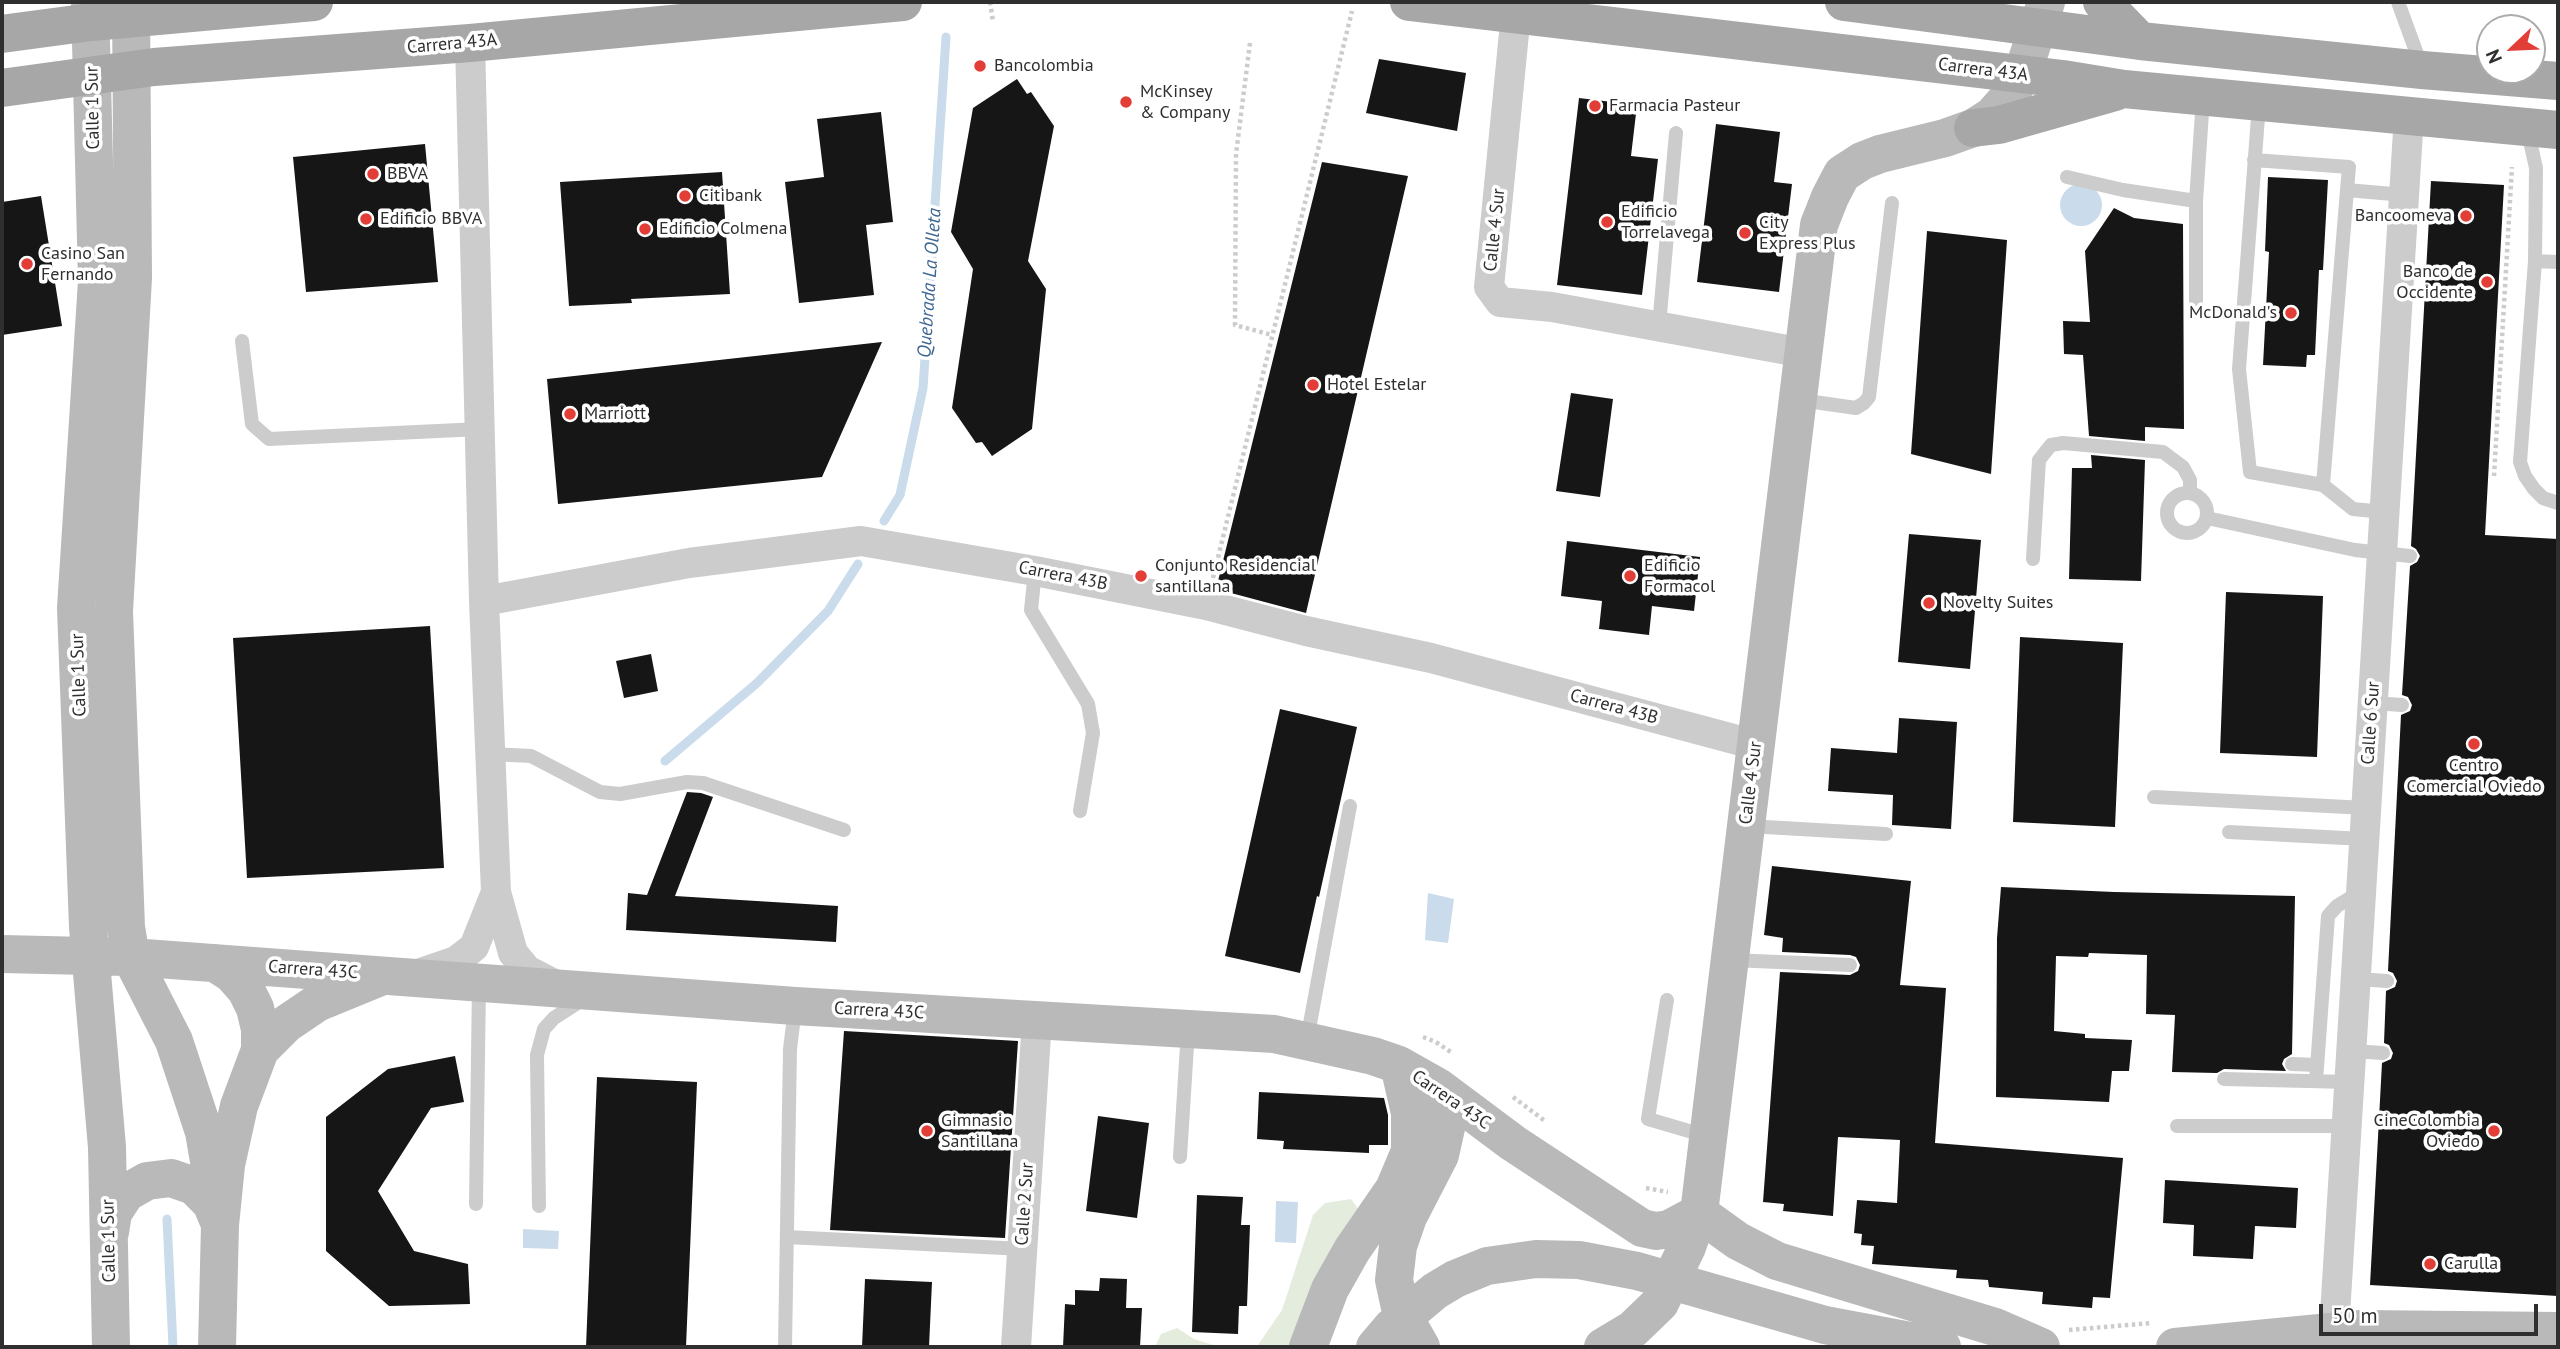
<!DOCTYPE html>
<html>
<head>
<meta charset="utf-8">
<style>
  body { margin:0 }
  #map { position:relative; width:2560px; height:1349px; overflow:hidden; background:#fff; font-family:"PT Sans",sans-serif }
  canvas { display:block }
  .frame { position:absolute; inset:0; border:4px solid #2f2f2f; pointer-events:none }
  .north { position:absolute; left:2476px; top:14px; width:70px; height:70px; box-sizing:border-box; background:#fff; border:2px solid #acacac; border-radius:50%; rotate:247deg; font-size:19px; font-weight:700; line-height:28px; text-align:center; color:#2f2f2f }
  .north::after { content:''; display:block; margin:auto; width:24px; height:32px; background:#e23d36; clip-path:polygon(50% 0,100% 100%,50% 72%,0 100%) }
  .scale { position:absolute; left:2319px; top:1304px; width:219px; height:32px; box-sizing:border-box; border:4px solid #2f2f2f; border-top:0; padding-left:9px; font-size:21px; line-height:24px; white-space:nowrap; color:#2f2f2f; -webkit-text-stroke:5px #fff; paint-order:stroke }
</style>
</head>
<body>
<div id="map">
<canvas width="2560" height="1349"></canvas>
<div class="frame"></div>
<div class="north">N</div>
<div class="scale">50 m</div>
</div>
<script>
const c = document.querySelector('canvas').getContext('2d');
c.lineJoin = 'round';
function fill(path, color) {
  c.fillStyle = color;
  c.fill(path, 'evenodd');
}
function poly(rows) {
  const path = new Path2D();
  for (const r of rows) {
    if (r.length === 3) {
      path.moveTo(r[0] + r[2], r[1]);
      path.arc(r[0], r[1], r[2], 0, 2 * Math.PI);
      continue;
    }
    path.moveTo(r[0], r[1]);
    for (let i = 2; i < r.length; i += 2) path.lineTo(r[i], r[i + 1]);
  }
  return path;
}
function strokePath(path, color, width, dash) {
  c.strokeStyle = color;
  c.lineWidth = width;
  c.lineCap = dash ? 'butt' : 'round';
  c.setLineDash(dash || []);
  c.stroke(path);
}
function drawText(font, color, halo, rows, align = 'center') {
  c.font = font + ' "PT Sans",sans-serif';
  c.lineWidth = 7;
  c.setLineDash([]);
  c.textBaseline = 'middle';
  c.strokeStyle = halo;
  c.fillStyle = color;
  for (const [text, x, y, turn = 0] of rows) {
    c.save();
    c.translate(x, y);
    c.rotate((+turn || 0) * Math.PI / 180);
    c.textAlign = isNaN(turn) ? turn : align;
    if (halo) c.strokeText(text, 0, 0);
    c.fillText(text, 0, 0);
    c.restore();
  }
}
fill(poly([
  [1351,1199,1359,1210,1303,1347,1252,1347,1258,1345,1282,1310,1313,1215,1325,1203],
  [1177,1328,1194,1339,1220,1347,1155,1347,1161,1334]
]), '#e4ecde');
fill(poly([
  [2081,205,21],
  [1428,893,1454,899,1448,943,1425,940],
  [1276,1201,1298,1202,1296,1243,1275,1242],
  [523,1229,559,1231,558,1249,523,1248]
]), '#cadbeb');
strokePath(poly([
  [884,521,900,495,923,388,946,37],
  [665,761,757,683,828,611,858,564],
  [167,1219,173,1347]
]), '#cadbeb', 9);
fill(poly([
  [1379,59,1466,73,1457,131,1366,113],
  [1017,79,1027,94,1031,92,1054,126,1028,261,1046,289,1032,429,992,456,982,442,976,443,952,408,973,269,951,232,973,108],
  [1579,98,1637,105,1631,156,1658,159,1642,295,1557,285],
  [881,112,893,222,866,225,874,295,799,303,785,182,824,177,817,119],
  [1716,124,1780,132,1774,182,1792,184,1779,292,1697,282],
  [425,144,438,282,306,292,293,157],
  [1322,162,1408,176,1306,613,1216,589],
  [722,172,730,294,631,299,632,303,569,306,560,182],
  [2268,177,2328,180,2323,270,2319,270,2315,355,2307,355,2306,367,2263,365,2269,252,2265,251],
  [2431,181,2504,185,2485,535,2558,539,2558,1296,2370,1285,2382,1063,2391,1059,2393,1053,2389,1045,2384,1043,2386,991,2395,987,2397,981,2393,973,2388,971,2401,715,2410,711,2412,705,2408,697,2402,695,2410,566,2417,562,2420,556,2416,549,2411,546],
  [41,196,62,326,2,335,2,202],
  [2114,208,2134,218,2183,224,2184,429,2145,427,2145,441,2089,436,2083,355,2064,354,2063,321,2090,322,2085,251],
  [1927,231,2007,240,1991,474,1911,454],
  [882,342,822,477,558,504,547,379],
  [1571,393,1613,399,1600,497,1556,491],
  [2091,455,2145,460,2141,581,2069,579,2072,468,2092,468],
  [1909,534,1981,540,1970,669,1898,662],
  [1567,541,1700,557,1694,611,1652,606,1649,635,1599,629,1602,601,1561,596],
  [2226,592,2323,596,2317,757,2220,753],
  [430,626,444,868,247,878,233,638],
  [2020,637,2123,643,2115,827,2013,822],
  [651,654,658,691,624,698,616,661],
  [1280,709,1357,727,1319,897,1317,896,1300,973,1225,956],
  [1899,718,1957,722,1951,829,1892,825,1893,795,1828,791,1831,748,1897,753],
  [687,792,701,793,713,797,675,896,838,906,836,942,626,930,628,893,647,895],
  [1772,866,1911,881,1900,985,1946,988,1935,1143,2123,1158,2110,1298,2093,1297,2092,1308,2042,1304,2043,1292,1989,1287,1988,1280,1956,1278,1957,1270,1872,1264,1874,1246,1861,1245,1862,1234,1854,1233,1857,1200,1897,1203,1900,1140,1838,1137,1833,1216,1783,1211,1784,1204,1763,1202,1780,972,1850,975,1858,971,1860,965,1856,957,1850,955,1782,952,1783,938,1764,935],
  [2001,887,2114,892,2295,896,2292,1054,2284,1059,2282,1064,2286,1071,2224,1069,2217,1073,2172,1072,2175,1015,2146,1014,2147,955,2089,953,2088,957,2056,956,2054,1031,2085,1034,2085,1038,2132,1040,2129,1071,2112,1071,2109,1102,1996,1097,1997,938],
  [844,1031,1018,1041,1005,1238,830,1230],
  [455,1056,464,1102,431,1108,378,1191,414,1251,468,1264,470,1304,389,1306,326,1251,326,1117,388,1069],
  [597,1077,697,1082,686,1347,586,1347],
  [1259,1092,1384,1098,1388,1115,1388,1145,1369,1145,1369,1153,1283,1149,1284,1141,1257,1139],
  [1098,1116,1149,1123,1137,1218,1086,1211],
  [2165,1180,2298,1188,2296,1228,2255,1226,2253,1259,2193,1256,2194,1225,2163,1223],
  [1197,1195,1243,1197,1241,1225,1250,1225,1247,1306,1239,1306,1238,1334,1192,1332],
  [1100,1278,1127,1279,1126,1308,1142,1308,1140,1347,1063,1347,1065,1304,1075,1305,1075,1290,1099,1291],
  [865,1279,932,1282,929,1347,862,1347]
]), '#161616');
strokePath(poly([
  [990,2,993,21],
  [1250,43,1236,154,1235,325,1272,335],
  [2494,476,2512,167],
  [1213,578,1352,11],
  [1423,1037,1436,1042,1452,1053],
  [1513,1097,1545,1121],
  [1646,1188,1668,1192],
  [2069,1330,2151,1323]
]), '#ccc', 4.5, [3.5, 3.5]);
strokePath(poly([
  [2398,2,2421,65],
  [2259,104,2239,369,2250,472,2323,485,2347,190],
  [2527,128,2536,168,2535,261],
  [2254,160,2349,167,2347,190,2404,195],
  [2067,177,2123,190,2196,201],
  [2558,262,2535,261,2520,462,2525,476,2534,489,2543,498,2558,503],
  [2196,312,2196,201,2203,98],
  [1659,326,1676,133],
  [242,341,252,424,269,439,480,429],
  [1800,400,1856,408,1864,403,1869,397,1892,203],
  [2323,485,2353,509,2384,512],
  [2187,513,20],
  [2207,518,2355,550,2410,556],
  [2033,559,2039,460,2051,445,2063,443,2163,452,2183,467,2190,480,2190,493],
  [1035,571,1031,610,1088,704,1093,733,1080,811],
  [2373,703,2402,705],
  [491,754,531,756,600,792,620,794,687,782,703,783,844,830],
  [2154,797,2366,808],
  [1748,826,1886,834],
  [2229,832,2364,839],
  [1731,960,1850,965],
  [2356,979,2387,981],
  [1667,1000,1648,1119,1706,1136],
  [1307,1040,1350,806],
  [2351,1051,2383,1053],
  [2292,1064,2317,1065],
  [2224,1079,2349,1082],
  [2316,1081,2328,916,2337,906,2360,892],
  [2177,1126,2347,1126],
  [1180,1157,1188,1030],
  [476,1204,479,983],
  [539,1206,537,1055,544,1029,554,1018,585,998],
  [787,1237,1023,1249],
  [785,1347,790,1049,795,1008]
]), '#ccc', 14);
strokePath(poly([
  [1516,13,1489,287,1500,302,1552,307,1804,353],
  [470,43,484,601,496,892,513,953,527,970,558,986],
  [484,601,689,563,861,541,1035,571,1206,605,1306,631,1431,658,1756,745],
  [415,975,456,961,474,947,496,892],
  [2334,1331,2409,115],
  [1016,1347,1037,1019]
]), '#ccc', 30);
strokePath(poly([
  [90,2,97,281,76,608,88,927,107,1147,111,1347],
  [131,2,133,278,114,611,126,927,131,957,174,1041,204,1132,220,1225],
  [2,954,131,957,795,1006,1274,1034,1373,1056,1399,1065,1438,1087,1513,1143,1642,1228,1656,1231,1669,1229,1699,1213],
  [215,963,232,974,246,990,255,1008,260,1029,260,1050,239,1106,226,1165,220,1225,217,1347],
  [260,1050,286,1024,317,1003,378,978],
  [1699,1213,1738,1241,1777,1261,1995,1327,2041,1347],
  [110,1232,113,1213,126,1193,147,1181,171,1178,194,1186,211,1203,219,1222],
  [1308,1347,1330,1289,1352,1250,1394,1189,1410,1151,1410,1113,1399,1065],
  [1375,1347,1392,1327,1435,1291,1455,1279,1487,1266,1536,1259,1579,1260,1637,1271,1825,1325,1942,1347],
  [1421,1347,1401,1312,1394,1280,1398,1246,1408,1217,1440,1155,1446,1128,1438,1087],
  [1603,1347,1633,1329,1660,1303,1687,1247,1699,1213,1819,225,1830,197,1842,174,1862,161,1880,154,1945,138,1973,128,1992,116,2008,98,2022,75,2046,2],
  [2175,1347,2361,1329,2558,1331]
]), '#b9b9b9', 38);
strokePath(poly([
  [1409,2,2063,79,2124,89,2558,130],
  [1844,2,2140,41,2422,70,2558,81],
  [2102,2,2140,41],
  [2,34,91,22,314,2],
  [2,88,154,67,470,43,903,2],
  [1973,128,1999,125,2115,92]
]), '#a7a7a7', 38);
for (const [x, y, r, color] of [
  [980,66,7,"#e23d36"],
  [1126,102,7,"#e23d36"],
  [1595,106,7,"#e23d36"],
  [373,174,7,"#e23d36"],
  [685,196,7,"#e23d36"],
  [2466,216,7,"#e23d36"],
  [366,219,7,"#e23d36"],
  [1607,222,7,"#e23d36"],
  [645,229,7,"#e23d36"],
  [1745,233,7,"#e23d36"],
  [27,264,7,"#e23d36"],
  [2487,282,7,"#e23d36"],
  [2291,313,7,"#e23d36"],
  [1313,385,7,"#e23d36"],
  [570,414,7,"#e23d36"],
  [1141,576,7,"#e23d36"],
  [1630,576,7,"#e23d36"],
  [1929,603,7,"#e23d36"],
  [2474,744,7,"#e23d36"],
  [927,1131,7,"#e23d36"],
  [2494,1131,7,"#e23d36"],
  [2430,1264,7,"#e23d36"]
]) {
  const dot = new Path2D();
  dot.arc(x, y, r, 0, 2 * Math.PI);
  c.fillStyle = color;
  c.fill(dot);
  strokePath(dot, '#fff', 2.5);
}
drawText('18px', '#2f2f2f', '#fff', [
  ["Carrera 43A",452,44,-5],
  ["Carrera 43A",1983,70,7],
  ["Calle 1 Sur",93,108,-91],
  ["Calle 4 Sur",1495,230,-84],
  ["Carrera 43B",1063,576,11],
  ["Calle 1 Sur",79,675,-92],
  ["Carrera 43B",1614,707,15],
  ["Calle 6 Sur",2371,723,-86],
  ["Calle 4 Sur",1751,783,-83],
  ["Carrera 43C",313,970,4],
  ["Carrera 43C",879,1011,3],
  ["Carrera 43C",1451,1100,34],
  ["Calle 2 Sur",1025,1204,-86],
  ["Calle 1 Sur",109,1241,-91]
]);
drawText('18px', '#2f2f2f', '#fff', [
  ["Bancolombia",994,66],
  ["McKinsey",1140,92],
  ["& Company",1140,113],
  ["Farmacia Pasteur",1609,106],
  ["BBVA",387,174],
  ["Citibank",699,196],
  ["Edificio",1621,212],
  ["Torrelavega",1621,233],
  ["Bancoomeva",2452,216,"right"],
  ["Edificio BBVA",380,219],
  ["City",1759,223],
  ["Express Plus",1759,244],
  ["Edificio Colmena",659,229],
  ["Casino San",41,254],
  ["Fernando",41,275],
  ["Banco de",2473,272,"right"],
  ["Occidente",2473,293,"right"],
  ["McDonald's",2277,313,"right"],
  ["Hotel Estelar",1327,385],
  ["Marriott",584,414],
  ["Conjunto Residencial",1155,566],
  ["santillana",1155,587],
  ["Edificio",1644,566],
  ["Formacol",1644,587],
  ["Novelty Suites",1943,603],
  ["Centro",2474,766,"center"],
  ["Comercial Oviedo",2474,787,"center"],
  ["Gimnasio",941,1121],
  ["Santillana",941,1142],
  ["CineColombia",2480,1121,"right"],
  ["Oviedo",2480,1142,"right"],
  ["Carulla",2444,1264]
], 'left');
drawText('italic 19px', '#3e6790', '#fff', [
  ["Quebrada La Olleta",930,283,-86]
]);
</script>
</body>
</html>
